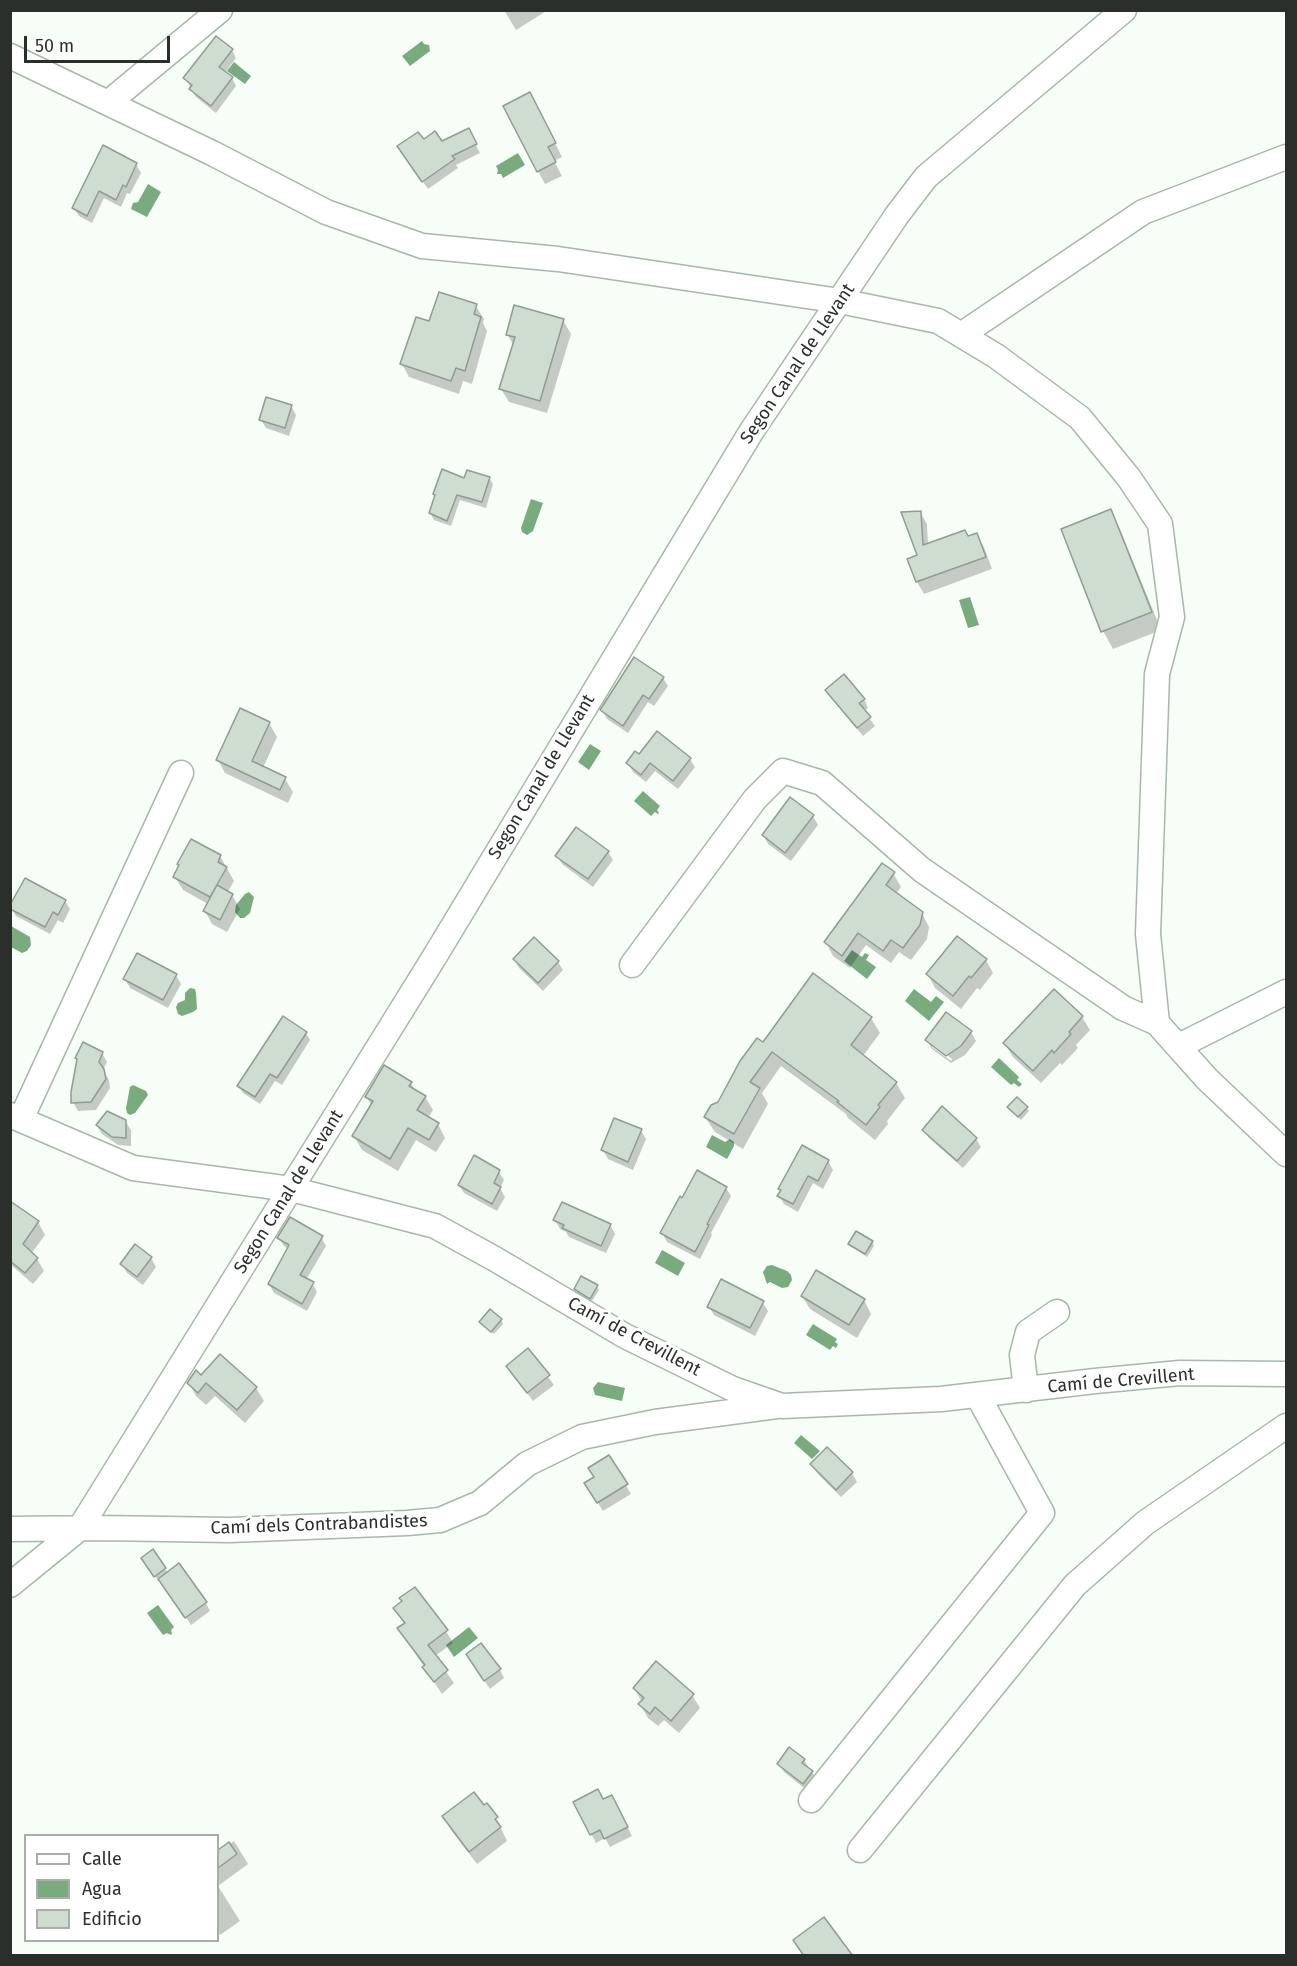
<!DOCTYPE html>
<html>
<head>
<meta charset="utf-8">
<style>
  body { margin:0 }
  #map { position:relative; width:1297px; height:1966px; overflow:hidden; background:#f6fef7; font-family:"Fira Sans",sans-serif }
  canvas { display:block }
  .frame { position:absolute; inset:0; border:12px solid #2a2f2b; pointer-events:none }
  .legend { position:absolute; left:24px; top:1834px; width:195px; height:108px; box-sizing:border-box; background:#fff; border:2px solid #aaacaa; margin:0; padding:8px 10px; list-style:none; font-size:18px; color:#2a2f2b }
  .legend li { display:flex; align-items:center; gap:12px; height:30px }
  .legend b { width:30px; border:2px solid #aaacaa }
  .scale { position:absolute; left:24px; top:36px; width:146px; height:27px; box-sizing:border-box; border:3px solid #2a2f2b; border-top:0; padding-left:8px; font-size:18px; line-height:21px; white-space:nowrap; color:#2a2f2b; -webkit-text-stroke:4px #fff; paint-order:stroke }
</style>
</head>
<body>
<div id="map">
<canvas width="1297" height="1966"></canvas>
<div class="frame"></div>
<ul class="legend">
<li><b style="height:8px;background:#fff"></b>Calle</li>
<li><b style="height:16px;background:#79ab7f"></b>Agua</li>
<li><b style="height:16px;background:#cfdcd0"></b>Edificio</li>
</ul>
<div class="scale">50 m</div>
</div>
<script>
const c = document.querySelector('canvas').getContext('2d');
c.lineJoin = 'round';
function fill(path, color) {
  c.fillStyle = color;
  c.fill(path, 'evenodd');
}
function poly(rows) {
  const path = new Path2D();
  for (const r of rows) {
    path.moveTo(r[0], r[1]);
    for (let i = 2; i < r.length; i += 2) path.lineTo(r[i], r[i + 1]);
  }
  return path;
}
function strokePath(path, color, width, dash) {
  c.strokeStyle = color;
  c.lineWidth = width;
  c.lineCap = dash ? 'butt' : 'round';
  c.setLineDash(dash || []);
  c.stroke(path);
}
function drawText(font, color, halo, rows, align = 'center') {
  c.font = font + ' "Fira Sans",sans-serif';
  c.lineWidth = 6;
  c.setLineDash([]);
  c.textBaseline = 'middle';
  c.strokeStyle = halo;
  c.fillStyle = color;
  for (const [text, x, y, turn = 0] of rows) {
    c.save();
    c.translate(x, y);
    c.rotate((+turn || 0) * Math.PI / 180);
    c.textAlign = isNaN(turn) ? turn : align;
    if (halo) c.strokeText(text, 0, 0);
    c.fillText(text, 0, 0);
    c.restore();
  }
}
fill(poly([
  [422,41,424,44,429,45,430,51,410,66,402,56],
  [234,62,251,76,245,84,227,71],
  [518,153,525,165,503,178,501,174,497,174,498,170,496,166],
  [148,184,161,192,147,217,131,209,133,203,138,202],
  [531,499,543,503,533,531,527,535,522,532,521,528],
  [970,597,979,625,968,628,959,600],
  [590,744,601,751,589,770,578,762],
  [643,791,660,806,657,810,659,813,658,814,655,812,651,816,634,801],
  [249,892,254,897,250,913,244,918,240,918,235,912,236,905,245,894],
  [11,926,30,937,31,945,27,951,22,953,11,947],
  [852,950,862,957,865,953,869,955,866,960,876,967,867,979,844,961],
  [190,988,195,989,196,993,197,1009,193,1012,182,1016,178,1014,176,1007,178,1003,185,1000,185,993],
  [914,989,931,1002,936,996,944,1002,929,1021,905,1001],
  [999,1058,1019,1077,1017,1080,1022,1084,1019,1087,1014,1083,1011,1085,991,1067],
  [133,1085,146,1091,148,1095,135,1113,130,1115,127,1113,126,1108,130,1087],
  [712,1135,725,1142,730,1139,734,1142,734,1146,727,1159,706,1147],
  [662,1250,685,1263,678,1276,655,1263],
  [772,1265,787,1271,791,1275,792,1280,788,1287,782,1288,770,1282,767,1284,763,1272,767,1266],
  [813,1324,837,1339,835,1342,838,1344,836,1348,833,1346,830,1350,806,1335],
  [598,1382,625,1388,622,1401,595,1395,593,1388],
  [801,1435,820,1451,812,1459,794,1443],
  [158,1605,174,1627,171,1630,172,1633,171,1635,167,1633,163,1635,147,1613],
  [469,1627,478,1638,454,1657,446,1645]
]), '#79ab7f');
fill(poly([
  [504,10,548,10,516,30],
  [232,50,236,58,225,73,232,78,236,86,216,113,196,97,185,78],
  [537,107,562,157,554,161,562,176,545,184,538,171],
  [468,130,480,153,456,165,458,168,428,189,404,155,442,143],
  [136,164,141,173,130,194,127,193,121,207,104,198,92,223,79,216,74,208],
  [476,306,484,319,483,323,487,331,472,384,463,381,459,394,409,377,402,364,430,323],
  [563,320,571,334,547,413,509,402,501,389,514,346,507,334],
  [291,406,296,415,289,436,266,428,261,420],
  [489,478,493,484,486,508,460,500,451,526,434,520,430,513,465,480],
  [1110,511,1120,529,1161,630,1113,649,1103,631,1063,530],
  [920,512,927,524,928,545,976,535,984,547,992,569,924,594,917,582,909,560,919,556],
  [663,678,668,686,654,706,648,702,628,733,607,719,602,710],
  [827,690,864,699,868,708,864,711,875,726,863,736,832,699],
  [269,723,277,737,263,768,285,779,293,792,288,803,225,773,218,760],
  [639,756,690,759,695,767,678,789,655,771,646,782,633,772,628,763],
  [813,816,818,825,791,861,768,844,763,835],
  [608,852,613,860,593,887,562,864,557,856],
  [220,856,234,881,227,893,232,895,240,909,227,932,212,924,205,911,208,904,183,890,175,877],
  [893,873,901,887,896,894,922,913,929,927,927,939,911,960,899,952,891,963,866,945,850,968,833,956,826,942],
  [65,901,70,909,63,923,58,920,50,934,16,916,11,908],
  [515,959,558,962,563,970,543,991,519,968],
  [986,960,993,973,980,990,977,988,961,1009,935,988,928,974],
  [176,975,181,984,168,1008,130,988,125,979],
  [1082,1017,1090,1030,1076,1045,1078,1048,1062,1065,1060,1063,1041,1083,1013,1057,1005,1044],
  [871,1018,880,1033,863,1056,896,1083,905,1098,887,1121,888,1124,875,1140,848,1118,846,1114,781,1066,762,1093,768,1104,743,1149,715,1132,705,1117,719,1103,763,1044],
  [971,1032,976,1041,965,1055,951,1063,932,1049,927,1040],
  [932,1043,952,1059,951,1061,932,1047],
  [306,1033,310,1040,282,1085,275,1081,260,1104,243,1093,239,1086],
  [102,1053,107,1062,103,1070,109,1080,110,1088,96,1110,78,1111,73,1102],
  [411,1083,415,1091,425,1097,433,1110,428,1118,438,1124,445,1138,436,1152,416,1140,398,1171,362,1150,354,1136,372,1106,366,1097],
  [1009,1108,1027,1108,1029,1111,1021,1120],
  [125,1121,131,1130,131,1146,118,1145,102,1134,97,1126],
  [924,1130,976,1139,981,1147,963,1168,929,1138],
  [641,1131,646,1139,633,1170,608,1159,603,1150],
  [803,1148,828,1161,833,1170,823,1189,813,1183,798,1212,784,1204,779,1196,782,1191,780,1189],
  [499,1172,504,1180,500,1188,505,1197,497,1211,464,1193,459,1185],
  [726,1188,731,1196,711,1233,712,1235,700,1259,667,1242,662,1233,683,1200],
  [10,1215,38,1222,45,1235,31,1254,37,1259,44,1271,33,1284,10,1264],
  [555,1220,610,1225,615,1234,606,1253,569,1237,566,1232,560,1229],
  [321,1237,326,1246,306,1280,312,1283,317,1292,307,1311,274,1293,269,1284,288,1249,284,1246,279,1238],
  [872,1242,874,1246,867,1257,852,1247,849,1244],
  [151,1258,156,1267,143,1285,127,1273,122,1264],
  [722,1281,763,1303,768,1311,755,1336,714,1315,709,1307],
  [597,1286,599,1290,592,1301,578,1293,576,1289],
  [802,1296,864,1300,871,1314,857,1338,810,1309],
  [501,1320,503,1324,494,1334,483,1326],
  [528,1350,554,1385,533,1401,507,1366],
  [202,1377,256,1388,264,1401,245,1423,215,1396,206,1405,196,1396,189,1383],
  [609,1457,631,1494,603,1511,591,1492,596,1478],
  [812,1465,852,1473,857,1482,841,1497,817,1473],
  [153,1551,168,1573,206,1603,210,1611,191,1625,159,1578,157,1579,145,1562],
  [403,1602,446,1631,453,1643,435,1656,454,1683,442,1694,399,1629,405,1624,395,1608],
  [473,1663,500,1670,504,1678,490,1689],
  [634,1688,692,1695,700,1708,679,1733,664,1720,658,1726,648,1718,640,1704,642,1702],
  [804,1760,817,1780,808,1791,784,1772,779,1764],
  [603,1801,616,1805,632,1836,610,1847,605,1838,596,1843,575,1802],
  [444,1817,496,1818,507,1841,477,1864,451,1830],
  [234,1841,248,1864,218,1886,218,1852],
  [218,1886,240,1921,220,1935,218,1932]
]), '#0003');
const building = poly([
  [216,36,233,49,219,67,233,77,211,106,189,89,192,85,183,78,216,36],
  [530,92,556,143,548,147,556,162,537,172,503,106,530,92],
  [469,128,477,144,452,156,455,159,422,182,397,146,418,132,424,139,435,131,442,141,469,128],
  [103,145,137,163,126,187,123,185,116,200,99,191,87,216,72,208,103,145],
  [439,292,477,304,474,314,481,317,465,371,456,368,451,381,400,364,416,317,429,321,439,292],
  [514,305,564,319,540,401,499,389,515,337,506,335,514,305],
  [266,397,292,405,285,428,259,420,266,397],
  [442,469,464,478,467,470,490,477,482,502,457,495,447,521,429,513,435,495,433,494,442,469],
  [1111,509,1152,612,1101,632,1061,529,1111,509],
  [921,511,923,545,965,530,968,536,977,533,986,557,916,582,907,559,917,555,901,512,921,511],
  [634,657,664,677,649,699,643,695,623,726,600,710,634,657],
  [844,674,865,699,859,703,871,717,857,728,825,690,844,674],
  [240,708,270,722,252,761,286,777,280,790,216,760,240,708],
  [657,731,691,758,673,781,650,763,641,775,626,763,635,751,639,754,657,731],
  [790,797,814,815,785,853,762,835,790,797],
  [576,827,609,851,588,879,555,856,576,827],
  [191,839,221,855,218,862,227,867,210,897,173,877,179,865,177,864,191,839],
  [882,863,895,872,886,885,923,912,920,925,903,948,891,940,883,951,858,933,842,956,824,942,882,863],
  [25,878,66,900,58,915,53,912,45,927,10,909,10,905,25,878],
  [217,885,233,894,220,920,203,911,217,885],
  [957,936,987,959,971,978,969,976,953,996,926,974,957,936],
  [534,937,559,961,538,983,513,959,534,937],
  [137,953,177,974,163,1000,123,979,137,953],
  [813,973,872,1017,851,1045,897,1082,878,1105,880,1107,866,1125,837,1102,839,1101,772,1052,750,1082,760,1088,734,1134,704,1117,711,1105,718,1102,740,1061,757,1038,763,1042,813,973],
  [1054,989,1083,1016,1069,1032,1071,1034,1054,1053,1052,1050,1033,1071,1003,1043,1054,989],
  [946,1012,972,1031,961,1046,946,1056,925,1040,946,1012],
  [283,1016,307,1032,277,1078,270,1074,255,1097,237,1086,283,1016],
  [83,1042,103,1052,99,1062,104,1069,106,1079,91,1102,71,1103,71,1092,77,1059,75,1058,83,1042],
  [384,1065,412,1082,409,1086,426,1096,417,1110,439,1123,429,1140,408,1128,390,1159,352,1136,373,1101,365,1097,384,1065],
  [1017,1097,1028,1107,1018,1117,1007,1107,1017,1097],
  [942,1106,977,1138,957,1161,922,1130,942,1106],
  [107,1111,126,1120,126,1138,112,1137,96,1125,107,1111],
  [614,1118,642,1129,628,1162,601,1150,614,1118],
  [802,1145,829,1160,818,1181,808,1176,793,1204,777,1196,781,1190,778,1189,802,1145],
  [474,1155,500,1170,494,1183,501,1187,492,1204,458,1185,474,1155],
  [697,1170,727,1187,707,1224,709,1225,695,1252,660,1233,680,1196,682,1198,697,1170],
  [10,1201,39,1221,23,1244,38,1258,25,1273,10,1261,10,1201],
  [562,1202,611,1224,601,1246,562,1228,564,1225,553,1220,562,1202],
  [290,1217,323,1236,300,1275,314,1282,302,1304,268,1284,289,1245,277,1238,290,1217],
  [856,1231,873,1241,865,1254,848,1244,856,1231],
  [135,1244,152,1257,137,1277,120,1264,135,1244],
  [816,1270,865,1299,849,1325,801,1296,816,1270],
  [581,1276,598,1285,590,1299,574,1289,581,1276],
  [721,1279,764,1301,750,1328,707,1307,721,1279],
  [490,1309,502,1319,491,1332,479,1322,490,1309],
  [528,1348,550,1375,527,1393,506,1366,528,1348],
  [220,1354,257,1387,237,1410,206,1383,198,1393,187,1383,196,1370,201,1375,220,1354],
  [827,1447,853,1472,836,1490,810,1464,827,1447],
  [609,1455,628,1484,597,1503,584,1483,594,1477,588,1468,609,1455],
  [153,1549,166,1568,154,1577,141,1558,153,1549],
  [179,1563,207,1602,185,1618,158,1579,179,1563],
  [415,1587,448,1630,428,1645,448,1670,434,1682,422,1667,425,1665,397,1628,405,1623,393,1608,402,1601,399,1598,415,1587],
  [481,1643,501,1669,484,1681,466,1654,481,1643],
  [656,1661,694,1694,671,1721,655,1707,650,1714,638,1704,644,1698,633,1688,656,1661],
  [789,1747,805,1759,802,1763,813,1771,803,1784,777,1764,789,1747],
  [598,1789,603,1799,612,1795,628,1827,604,1839,600,1830,590,1835,573,1802,598,1789],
  [474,1792,484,1805,487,1803,498,1817,495,1819,501,1827,469,1852,442,1816,474,1792],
  [229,1842,237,1854,218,1868,218,1850,229,1842],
  [824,1917,853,1956,804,1956,793,1940,824,1917]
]);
fill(building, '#cfdcd0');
strokePath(building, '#8f9c90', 1.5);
const minor = poly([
  [10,56,212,153,326,212,422,246,558,259,840,301,938,321,996,356,1080,418,1129,478,1160,524,1172,617,1157,674,1148,934,1157,1023,1207,1079,1286,1154],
  [108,103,220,10],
  [961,335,1143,212,1286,157],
  [632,965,755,799,783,771,822,783,922,870,1123,1008,1157,1023],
  [1179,1046,1286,992],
  [10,1115,133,1168,291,1189,435,1226,495,1259,625,1336,733,1389,782,1406,941,1399,1095,1381,1180,1373,1286,1374],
  [21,1119,181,773],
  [1026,1390,1022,1355,1028,1332,1057,1312],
  [10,1529,101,1528,230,1530,407,1523,440,1520,480,1503,527,1464,582,1437,655,1422,777,1406],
  [10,1585,80,1528,435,956,751,432,897,215,926,177,1124,10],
  [811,1800,1042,1513,978,1396],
  [860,1850,1075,1585,1145,1523,1286,1426]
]);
strokePath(minor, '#a9b6aa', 27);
strokePath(minor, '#fff', 24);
drawText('18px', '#2a2f2b', '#fff', [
  ["Segon Canal de Llevant",798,364,-56],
  ["Segon Canal de Llevant",542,777,-59],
  ["Segon Canal de Llevant",289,1192,-58],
  ["Camí de Crevillent",634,1337,28],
  ["Camí de Crevillent",1121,1381,-5],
  ["Camí dels Contrabandistes",319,1525,-2]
]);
</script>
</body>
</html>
